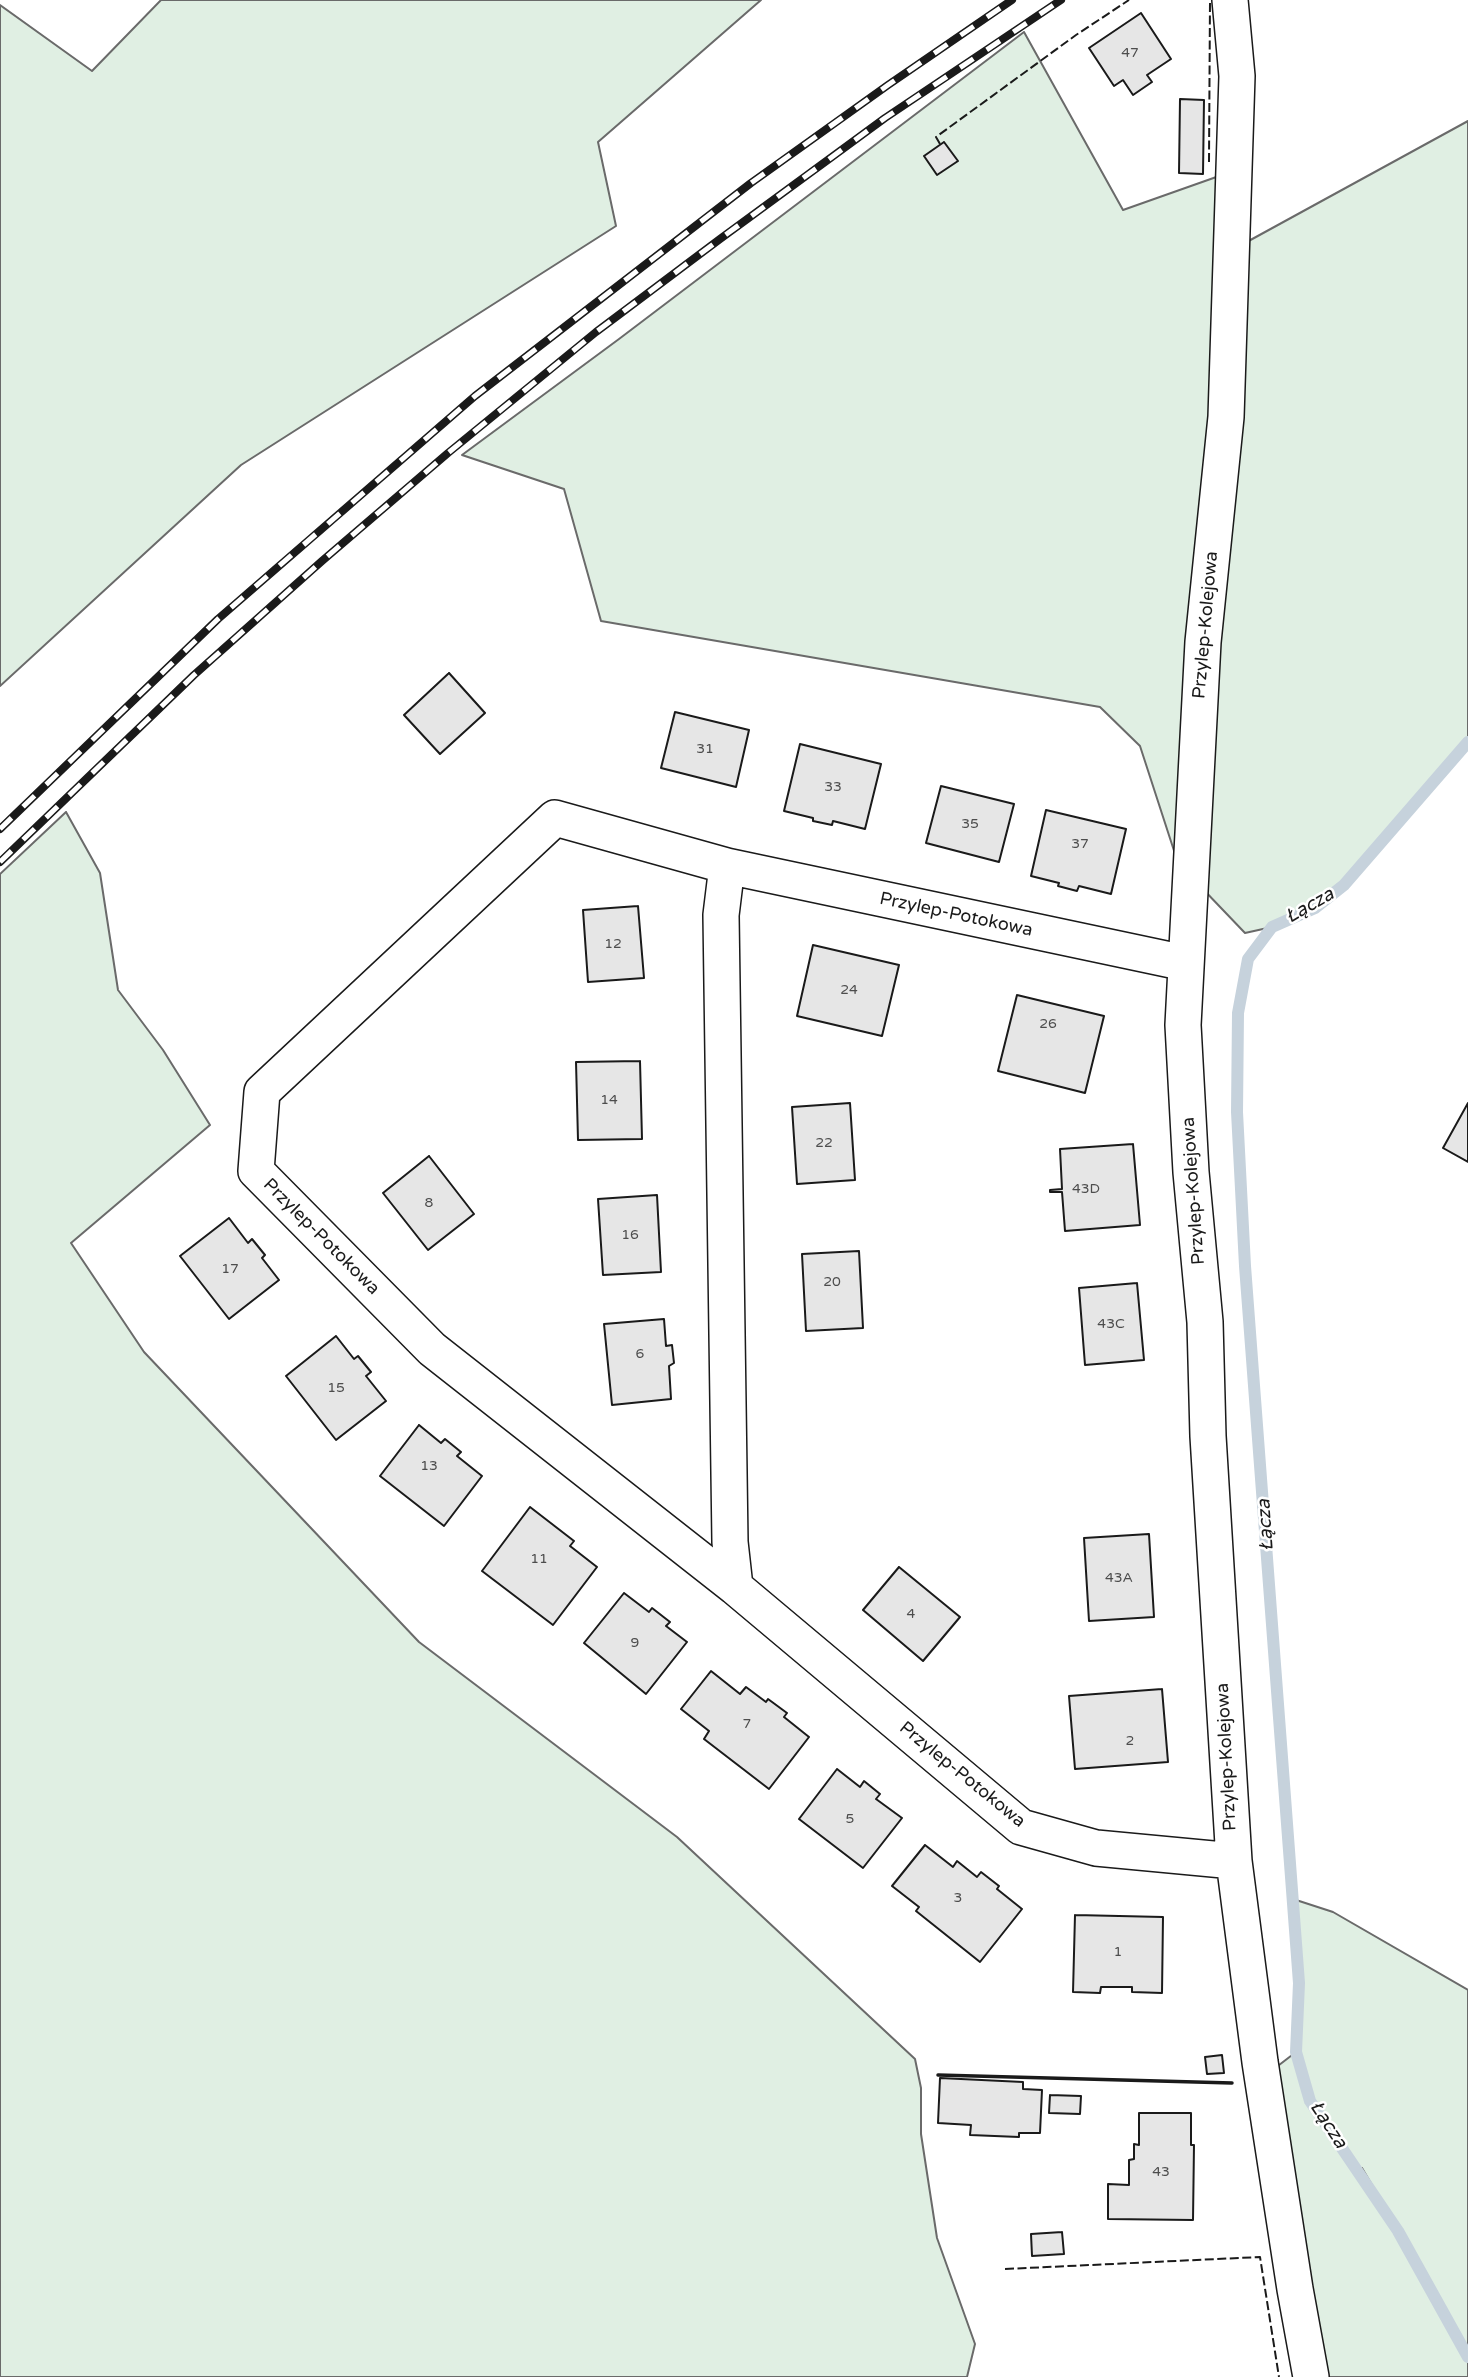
<!DOCTYPE html>
<html>
<head>
<meta charset="utf-8">
<style>
  body { margin:0 }
  canvas { display:block; background:#fff }
</style>
</head>
<body>
<canvas width="1468" height="2377"></canvas>
<script>
const c = document.querySelector('canvas').getContext('2d');
c.lineJoin = 'round';
function fill(path, color) {
  c.fillStyle = color;
  c.fill(path, 'evenodd');
}
function poly(rows) {
  const path = new Path2D();
  for (const r of rows) {
    path.moveTo(r[0], r[1]);
    for (let i = 2; i < r.length; i += 2) path.lineTo(r[i], r[i + 1]);
  }
  return path;
}
function strokePath(path, color, width, dash) {
  c.strokeStyle = color;
  c.lineWidth = width;
  c.lineCap = dash ? 'butt' : 'round';
  c.setLineDash(dash || []);
  c.stroke(path);
}
function drawText(font, color, halo, rows, align = 'center') {
  c.font = font + ' "Varela Round",sans-serif';
  c.lineWidth = 5;
  c.setLineDash([]);
  c.textBaseline = 'middle';
  c.strokeStyle = halo;
  c.fillStyle = color;
  for (const [text, x, y, turn = 0] of rows) {
    c.save();
    c.translate(x, y);
    c.rotate((+turn || 0) * Math.PI / 180);
    c.textAlign = isNaN(turn) ? turn : align;
    if (halo) c.strokeText(text, 0, 0);
    c.fillText(text, 0, 0);
    c.restore();
  }
}
const green = poly([
  [161,0,761,0,598,142,616,226,241,465,0,686,0,5,92,71,161,0],
  [1024,32,1123,210,1222,175,1234,249,1468,121,1468,742,1344,885,1315,908,1272,927,1245,933,1178,863,1140,746,1100,707,601,621,564,489,462,455,619,339,1024,32],
  [66,812,100,873,118,990,163,1050,210,1125,71,1243,144,1352,419,1642,677,1837,915,2059,921,2088,921,2134,937,2238,975,2344,967,2377,0,2377,0,874,66,812],
  [1293,1899,1333,1912,1468,1990,1468,2349,1362,2168,1468,2357,1468,2377,1324,2377,1270,2072,1296,2052,1293,1899]
]);
fill(green, '#e0efe3');
strokePath(green, '#6a6a6a', 2);
strokePath(poly([
  [1468,742,1344,885,1315,908,1272,927,1248,959,1238,1013,1237,1112,1245,1266,1299,1983,1296,2052,1310,2101,1398,2231,1468,2357]
]), '#c6d2dc', 12);
const building = poly([
  [1141,13,1171,59,1147,75,1152,82,1133,95,1123,80,1114,86,1089,48,1141,13],
  [1180,99,1204,100,1203,174,1179,173,1180,99],
  [944,142,958,161,937,175,924,156,944,142],
  [449,673,485,713,440,754,404,715,449,673],
  [675,712,749,730,736,787,661,768,675,712],
  [800,744,881,764,865,829,833,821,832,825,813,821,813,818,784,811,800,744],
  [941,786,1014,804,999,862,926,843,941,786],
  [1046,810,1126,829,1111,894,1079,886,1077,891,1058,886,1059,883,1031,876,1046,810],
  [638,906,644,978,588,982,583,910,638,906],
  [813,945,899,965,882,1036,797,1016,813,945],
  [1017,995,1104,1016,1085,1093,998,1071,1017,995],
  [640,1061,642,1139,578,1140,576,1062,640,1061],
  [850,1103,855,1180,797,1184,792,1107,850,1103],
  [1468,1103,1468,1162,1443,1148,1468,1103],
  [1133,1144,1140,1225,1065,1231,1062,1192,1050,1192,1050,1190,1062,1189,1060,1149,1133,1144],
  [429,1156,474,1214,428,1250,383,1193,429,1156],
  [657,1195,661,1272,603,1275,598,1199,657,1195],
  [229,1218,248,1243,252,1239,265,1255,262,1258,279,1280,229,1319,180,1256,229,1218],
  [859,1251,863,1328,806,1331,802,1254,859,1251],
  [1137,1283,1144,1360,1085,1365,1079,1288,1137,1283],
  [664,1319,666,1346,672,1345,674,1363,669,1366,671,1399,612,1405,604,1324,664,1319],
  [336,1336,354,1359,358,1356,371,1372,366,1376,386,1401,336,1440,286,1376,336,1336],
  [419,1425,441,1443,445,1439,461,1452,457,1456,482,1476,444,1526,380,1476,419,1425],
  [530,1507,574,1541,570,1546,597,1567,553,1625,482,1571,530,1507],
  [1149,1534,1154,1617,1089,1621,1084,1538,1149,1534],
  [899,1567,960,1617,923,1661,863,1610,899,1567],
  [624,1593,649,1612,652,1608,670,1622,666,1626,687,1642,646,1694,584,1643,624,1593],
  [711,1671,740,1694,746,1687,766,1702,768,1699,787,1713,784,1717,809,1737,769,1789,704,1739,709,1731,681,1709,711,1671],
  [1162,1689,1168,1762,1075,1769,1069,1696,1162,1689],
  [837,1769,860,1787,864,1781,880,1794,876,1799,902,1818,863,1868,799,1819,837,1769],
  [925,1845,953,1867,957,1861,977,1877,981,1872,999,1886,997,1889,1022,1909,980,1962,916,1911,919,1907,892,1886,925,1845],
  [1075,1915,1163,1917,1162,1993,1132,1992,1132,1987,1101,1987,1100,1993,1073,1992,1075,1915],
  [1222,2055,1224,2073,1207,2074,1205,2057,1222,2055],
  [940,2078,1023,2082,1023,2089,1042,2090,1040,2133,1019,2133,1019,2137,970,2135,971,2125,938,2123,940,2078],
  [1050,2095,1081,2096,1080,2114,1049,2113,1050,2095],
  [1139,2113,1191,2113,1191,2145,1194,2145,1193,2220,1108,2219,1108,2184,1129,2185,1129,2160,1134,2159,1134,2144,1139,2145,1139,2113],
  [1062,2232,1064,2254,1032,2256,1031,2234,1062,2232]
]);
fill(building, '#e6e6e6');
strokePath(building, '#1a1a1a', 2);
const street = poly([
  [1230,0,1237,76,1226,417,1203,642,1183,1025,1191,1172,1205,1322,1208,1436,1234,1861,1260,2062,1295,2289,1311,2377],
  [727,866,721,915,730,1542,735,1587],
  [1185,963,727,866,555,818,262,1092,256,1171,432,1349,735,1587,1021,1827,1096,1848,1234,1861]
]);
strokePath(street, '#1a1a1a', 38);
strokePath(street, '#fff', 35);
const rail = poly([
  [0,829,218,619,475,396,751,183,888,85,1012,0],
  [0,862,194,675,322,561,448,453,596,332,720,239,885,118,1061,0]
]);
strokePath(rail, '#1a1a1a', 8);
strokePath(rail, '#fff', 5, [16]);
strokePath(poly([
  [940,144,936,137,1076,35,1129,0],
  [1209,162,1210,0],
  [1005,2269,1260,2257,1279,2377]
]), '#1a1a1a', 2, [9, 3.5]);
strokePath(poly([
  [938,2075,1232,2083]
]), '#1a1a1a', 3.5);
drawText('14px', '#4d4d4d', null, [
  ["47",1130,53],
  ["31",705,749],
  ["33",833,787],
  ["35",970,824],
  ["37",1080,844],
  ["12",613,944],
  ["24",849,990],
  ["26",1048,1024],
  ["14",609,1100],
  ["22",824,1143],
  ["43D",1086,1189],
  ["8",429,1203],
  ["16",630,1235],
  ["17",230,1269],
  ["20",832,1282],
  ["43C",1111,1324],
  ["6",640,1354],
  ["15",336,1388],
  ["13",429,1466],
  ["11",539,1559],
  ["43A",1119,1578],
  ["4",911,1614],
  ["9",635,1643],
  ["7",747,1724],
  ["2",1130,1741],
  ["5",850,1819],
  ["3",958,1898],
  ["1",1118,1952],
  ["43",1161,2172]
]);
drawText('18px', '#1a1a1a', '#fff', [
  ["Przylep-Kolejowa",1206,625,-85],
  ["Przylep-Potokowa",956,915,12],
  ["Przylep-Kolejowa",1194,1191,-94],
  ["Przylep-Potokowa",321,1237,45],
  ["Przylep-Kolejowa",1227,1757,-93],
  ["Przylep-Potokowa",962,1775,39]
]);
drawText('italic 19px', '#1a1a1a', '#fff', [
  ["Łącza",1310,906,-30],
  ["Łącza",1266,1525,-94],
  ["Łącza",1328,2125,57]
]);
</script>
</body>
</html>
